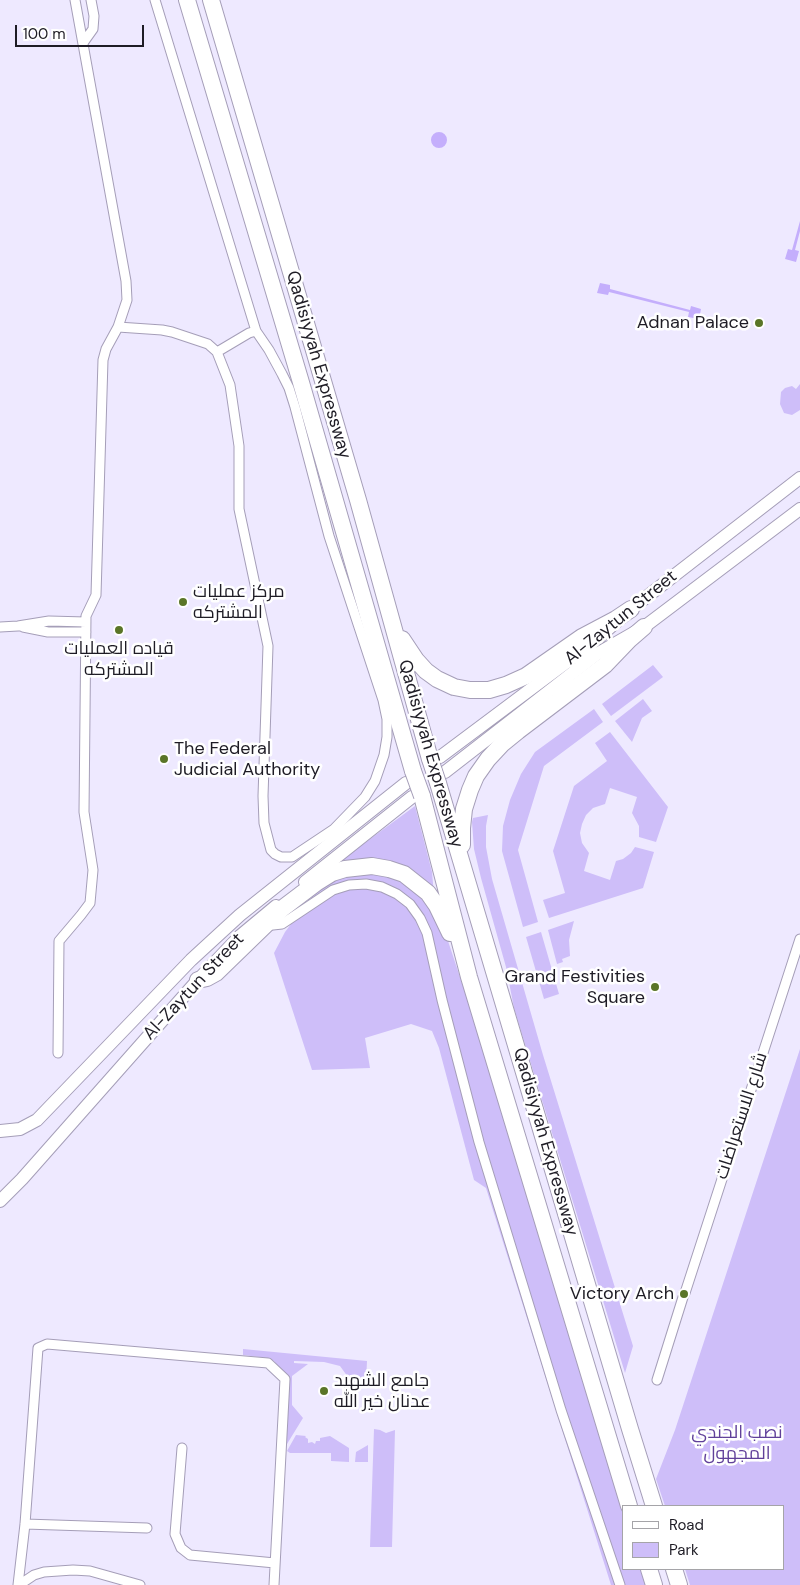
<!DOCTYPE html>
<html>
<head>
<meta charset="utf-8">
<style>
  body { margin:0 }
  #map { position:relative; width:800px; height:1585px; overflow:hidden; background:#eee9ff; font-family:"DM Sans",sans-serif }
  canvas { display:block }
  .legend { position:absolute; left:622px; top:1505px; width:162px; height:65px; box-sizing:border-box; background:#fff; border:1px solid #a5a4a8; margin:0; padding:6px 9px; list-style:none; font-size:15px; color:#1e1c25 }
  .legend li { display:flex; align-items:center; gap:10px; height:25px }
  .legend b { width:25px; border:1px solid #a5a4a8 }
  .scale { position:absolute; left:15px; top:25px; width:129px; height:22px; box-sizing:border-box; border:2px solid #1e1c25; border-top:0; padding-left:6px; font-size:15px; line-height:18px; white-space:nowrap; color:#1e1c25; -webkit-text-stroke:4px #fff; paint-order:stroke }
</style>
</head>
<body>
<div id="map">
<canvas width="800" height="1585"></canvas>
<ul class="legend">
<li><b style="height:6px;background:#fff"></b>Road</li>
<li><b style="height:14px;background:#cebef9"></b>Park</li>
</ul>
<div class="scale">100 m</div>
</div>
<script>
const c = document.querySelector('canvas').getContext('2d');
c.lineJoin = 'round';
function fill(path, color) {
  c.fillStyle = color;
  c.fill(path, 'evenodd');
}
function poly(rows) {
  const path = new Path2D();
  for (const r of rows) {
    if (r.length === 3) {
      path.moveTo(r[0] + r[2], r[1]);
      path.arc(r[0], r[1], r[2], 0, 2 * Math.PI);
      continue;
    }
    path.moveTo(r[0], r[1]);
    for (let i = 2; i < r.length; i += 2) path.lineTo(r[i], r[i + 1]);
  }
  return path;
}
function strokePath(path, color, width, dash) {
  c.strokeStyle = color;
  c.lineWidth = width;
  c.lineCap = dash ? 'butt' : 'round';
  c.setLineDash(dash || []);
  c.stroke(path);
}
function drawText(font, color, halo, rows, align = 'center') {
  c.font = font + ' "DM Sans",Cairo,sans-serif';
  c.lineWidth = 5;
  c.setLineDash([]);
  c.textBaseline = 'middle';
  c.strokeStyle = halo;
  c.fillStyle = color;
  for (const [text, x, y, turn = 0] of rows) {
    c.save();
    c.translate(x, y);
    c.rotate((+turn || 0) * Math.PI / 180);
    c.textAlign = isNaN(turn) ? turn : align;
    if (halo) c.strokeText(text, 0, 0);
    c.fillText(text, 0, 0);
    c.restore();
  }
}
fill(poly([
  [800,384,800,410,792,415,784,413,780,404,781,392,785,388,792,386,796,389],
  [653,665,663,677,611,716,602,704],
  [643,699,652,711,642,718,632,742,615,721],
  [594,709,603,722,544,766,518,850,538,922,523,927,502,851,503,826,510,800,521,774,535,752],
  [610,732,668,807,656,842,639,837,639,826,632,813,637,797,610,788,605,804,593,808,586,815,582,824,580,833,582,843,589,853,584,871,610,880,616,861,623,859,631,853,635,847,654,852,643,888,549,918,543,900,565,893,553,851,574,786,607,761,595,743],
  [415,806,432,872,435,906,442,923,487,1058,624,1506,624,1569,643,1569,648,1585,611,1585,486,1188,474,1180,439,1048,432,1031,411,1024,365,1038,370,1068,312,1070,283,981,274,953,285,932,336,864],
  [488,815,486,826,486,847,492,879,543,1055,633,1346,625,1373,514,1008,506,967,481,878,474,849,472,822,473,818],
  [574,921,569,940,570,956,562,959,563,962,557,964,548,930],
  [541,932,559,994,544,999,526,937],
  [800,1049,800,1585,690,1585,685,1569,784,1569,784,1506,665,1506,656,1479,675,1430],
  [243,1349,367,1361,366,1382,363,1381,356,1385,353,1384,340,1366,324,1362,294,1361,294,1363,308,1364,292,1376,292,1405,303,1418,287,1444,283,1444,286,1376,274,1361,268,1358,243,1355],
  [374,1429,380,1430,386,1433,395,1430,392,1547,370,1547],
  [296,1435,306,1436,305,1437,308,1439,308,1443,312,1442,315,1444,316,1441,320,1441,320,1438,330,1436,349,1448,349,1462,331,1461,331,1453,290,1453,287,1451],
  [368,1445,368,1462,355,1462,356,1452]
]), '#cebef9');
fill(poly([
  [439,140,8],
  [800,221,800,231,795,250,799,251,796,262,785,259,788,249,792,250],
  [600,283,610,285,610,289,690,310,691,306,701,309,699,319,688,317,689,312,609,292,608,295,597,293]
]), '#c4aefc');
const minor = poly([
  [75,0,126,281,127,300,118,327],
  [155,0,256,331,249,333,217,352],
  [83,43,93,29,94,16,91,0],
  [0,627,18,626,49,621,86,622],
  [23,627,48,632,86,632],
  [266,924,273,925,282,924,333,890,349,885,366,884,382,887,397,894,410,904,420,918,427,933,442,1000,479,1142,561,1410,620,1585],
  [58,1053,59,941,81,915,90,903,93,870,84,812,86,616,96,595,103,360,106,349,118,327,162,330,172,332,208,344,217,352,230,385,239,446,239,509,268,646,263,796,264,823,271,850,275,854,281,857,292,857,334,829,365,797,375,781,384,755,387,737,387,719,383,700,329,536,295,407,289,388,282,374,269,350,256,331],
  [685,1293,800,939],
  [657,1380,684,1294],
  [182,1448,175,1534,181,1548,190,1555,275,1563],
  [25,1524,147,1528],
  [18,1585,25,1524,38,1348,47,1344,268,1363,285,1379,274,1585],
  [19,1585,34,1575,44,1572,73,1570,90,1571,140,1585]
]);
const secondary = poly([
  [440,757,591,644,631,609,800,478],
  [445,772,597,654,644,627,800,509],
  [305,882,412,797],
  [0,1131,20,1129,37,1120,191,960,240,915,406,783],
  [0,1201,22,1179,198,980,240,936,276,906]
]);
const motorway = poly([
  [187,0,300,379,413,771],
  [211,0,358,500,430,759],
  [402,639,416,660,426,671,437,679,454,687,470,690,489,690,506,685,526,676,582,637,616,619,631,609],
  [438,783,630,1429,654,1506],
  [422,796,469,977,629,1506],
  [462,845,462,828,464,809,470,790,476,776,488,759,502,744,518,731,605,665,629,640,644,627],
  [198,980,207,978,216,973,283,908,316,883,332,873,345,869,372,866,389,869,404,874,428,893,437,906,450,933],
  [649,1569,654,1585],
  [674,1569,679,1585]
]);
strokePath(minor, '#a59eb8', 11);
strokePath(secondary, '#a59eb8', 14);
strokePath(motorway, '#a59eb8', 18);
strokePath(minor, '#fff', 9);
strokePath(secondary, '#fff', 12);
strokePath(motorway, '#fff', 16);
const motorwayBridge = poly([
  [430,759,438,783],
  [413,771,422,796]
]);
strokePath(motorwayBridge, '#a59eb8', 18, []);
strokePath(motorwayBridge, '#fff', 16);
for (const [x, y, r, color] of [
  [759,323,5,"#5a7528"],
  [183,602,5,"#5a7528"],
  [119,630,5,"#5a7528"],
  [164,759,5,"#5a7528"],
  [655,987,5,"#5a7528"],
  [684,1294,5,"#5a7528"],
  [324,1391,5,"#5a7528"]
]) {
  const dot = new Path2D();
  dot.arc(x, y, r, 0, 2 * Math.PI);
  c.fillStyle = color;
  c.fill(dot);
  strokePath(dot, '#fff', 2);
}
drawText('18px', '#1e1c25', '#fff', [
  ["Adnan Palace",749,323],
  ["مركز عمليات",193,592,"left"],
  ["المشتركه",193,613,"left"],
  ["قياده العمليات",119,649,"center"],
  ["المشتركه",119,670,"center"],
  ["The Federal",174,749,"left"],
  ["Judicial Authority",174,770,"left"],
  ["Grand Festivities",645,977],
  ["Square",645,998],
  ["Victory Arch",674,1294],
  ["جامع الشهيد",334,1381,"left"],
  ["عدنان خير الله",334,1402,"left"]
], 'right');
drawText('18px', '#1e1c25', '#fff', [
  ["Qadisiyyah Expressway",318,365,74],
  ["Al-Zaytun Street",621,618,-39],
  ["Qadisiyyah Expressway",430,754,74],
  ["Al-Zaytun Street",194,987,-47],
  ["شارع الاستعراضات",742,1116,-72],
  ["Qadisiyyah Expressway",545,1142,74]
]);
drawText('18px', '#60409a', '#fff', [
  ["نصب الجندي",737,1433],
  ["المجهول",737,1454]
]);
</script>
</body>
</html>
